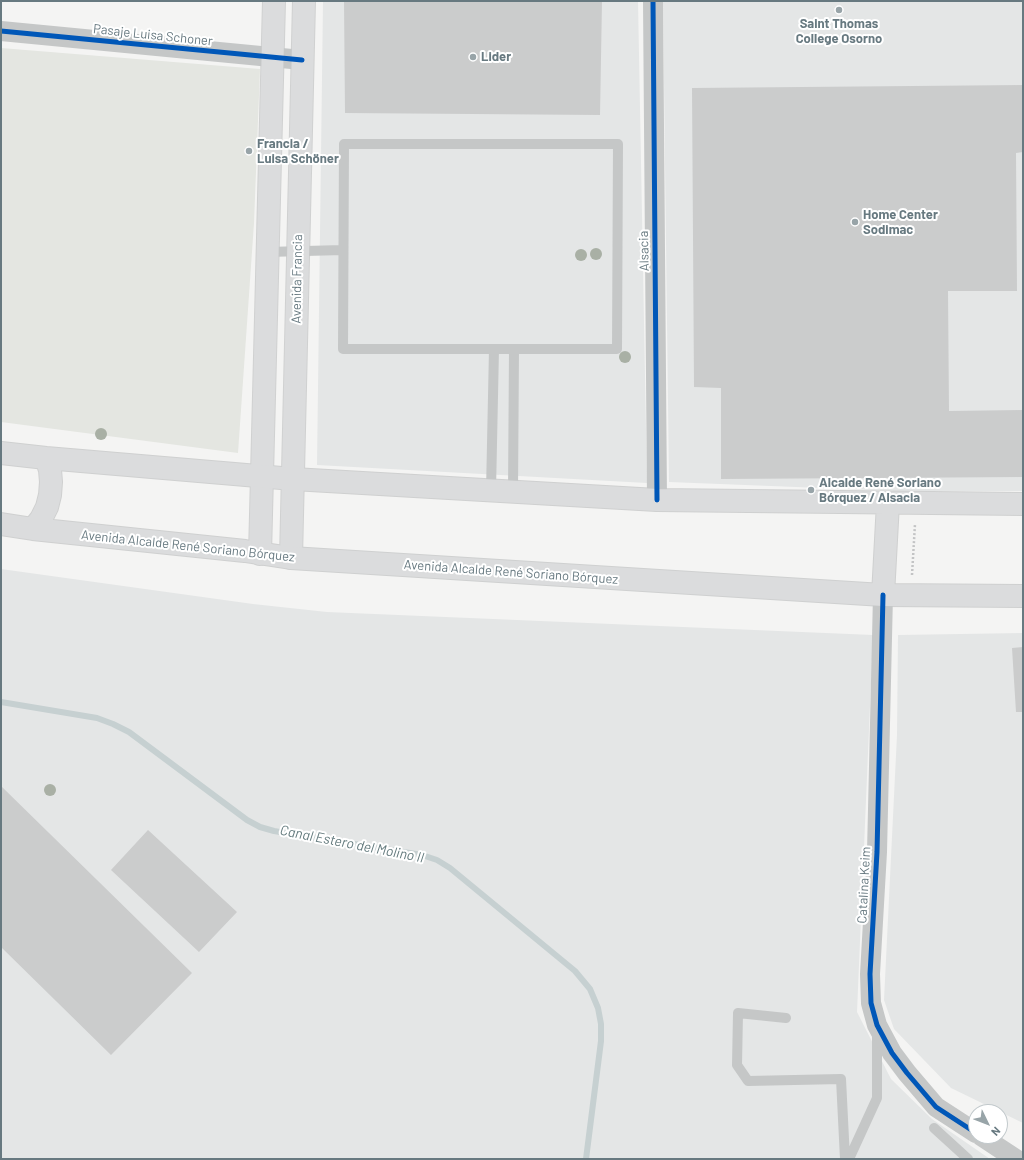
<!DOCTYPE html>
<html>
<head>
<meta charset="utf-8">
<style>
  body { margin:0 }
  #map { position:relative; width:1024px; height:1160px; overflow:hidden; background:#f4f4f3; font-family:Barlow,sans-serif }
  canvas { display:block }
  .frame { position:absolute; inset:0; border:2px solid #677980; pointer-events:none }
  .north { position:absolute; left:968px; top:1104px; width:40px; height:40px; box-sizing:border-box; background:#fff; border:1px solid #c2c9cc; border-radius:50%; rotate:133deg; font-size:11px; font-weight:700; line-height:16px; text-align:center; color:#677980 }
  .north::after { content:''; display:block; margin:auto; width:14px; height:18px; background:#98a4a8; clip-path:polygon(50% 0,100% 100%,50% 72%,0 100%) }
</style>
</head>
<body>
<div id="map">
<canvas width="1024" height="1160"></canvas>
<div class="frame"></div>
<div class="north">N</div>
</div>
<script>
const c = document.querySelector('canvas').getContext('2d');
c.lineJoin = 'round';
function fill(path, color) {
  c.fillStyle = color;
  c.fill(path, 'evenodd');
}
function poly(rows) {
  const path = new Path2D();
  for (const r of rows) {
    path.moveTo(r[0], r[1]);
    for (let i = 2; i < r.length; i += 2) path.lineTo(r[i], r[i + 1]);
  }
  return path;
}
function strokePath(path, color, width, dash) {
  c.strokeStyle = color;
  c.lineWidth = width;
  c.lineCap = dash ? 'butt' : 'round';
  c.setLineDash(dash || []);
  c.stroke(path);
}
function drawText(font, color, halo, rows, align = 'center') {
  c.font = font + ' Barlow,sans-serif';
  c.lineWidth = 4;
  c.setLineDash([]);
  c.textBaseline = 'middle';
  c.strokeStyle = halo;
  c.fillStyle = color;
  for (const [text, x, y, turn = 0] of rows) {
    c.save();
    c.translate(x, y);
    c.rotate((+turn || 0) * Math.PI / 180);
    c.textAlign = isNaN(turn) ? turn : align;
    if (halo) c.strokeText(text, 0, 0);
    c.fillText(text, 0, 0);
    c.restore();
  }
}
fill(poly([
  [323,1,638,1,647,483,317,465],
  [663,1,1023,1,1023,491,898,491,669,482],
  [1,569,253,604,327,612,873,635,857,1012,891,1079,932,1119,990,1159,1,1159],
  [1023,633,1023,1123,951,1088,894,1029,884,1000,897,735,898,635]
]), '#e4e6e6');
fill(poly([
  [1,48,260,69,254,223,238,453,1,422]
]), '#e4e6e1');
strokePath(poly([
  [1,702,97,718,113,724,129,732,247,820,260,827,274,831,422,855,437,860,450,868,575,971,590,989,598,1008,601,1024,601,1041,586,1159]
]), '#c6d0d1', 6);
fill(poly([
  [344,1,602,1,600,115,345,113],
  [1023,85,1023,152,1016,153,1017,291,948,291,949,411,1022,410,1023,477,721,479,721,388,694,387,692,88],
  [1023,647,1023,712,1016,712,1012,648],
  [1,786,192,973,111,1055,1,947],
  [148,830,237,912,199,952,111,870]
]), '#cbcccc');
const secondary = poly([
  [260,554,274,1],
  [291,558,304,1]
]);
const primary = poly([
  [1,453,46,458,293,479,657,500,1023,504],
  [1,524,33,529,245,551,291,558,883,595,1023,596],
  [33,529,41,519,47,507,50,495,51,482,50,470,46,458],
  [883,595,888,503]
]);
strokePath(secondary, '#d0d1d1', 24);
strokePath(primary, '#cfd0d0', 24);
strokePath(poly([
  [912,575,915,524]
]), '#c3c4c5', 2.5, [2, 2]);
strokePath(poly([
  [344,144,618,144,617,349,343,349,344,144],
  [267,252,343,250],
  [491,491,494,349],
  [513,492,514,349],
  [786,1018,738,1013,737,1065,748,1081,841,1079,845,1159],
  [934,1128,968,1159],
  [849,1159,877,1098,877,1033]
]), '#c5c7c7', 10);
strokePath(poly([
  [653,1,657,500],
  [1,31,302,60],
  [883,595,877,852,870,974,871,1003,877,1025,892,1053,907,1073,936,1107,976,1133],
  [981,1136,1016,1159]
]), '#c5c7c7', 20);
strokePath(secondary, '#dbdcdd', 22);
strokePath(primary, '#dbdcdd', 22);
strokePath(poly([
  [653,1,657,500],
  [1,31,302,60],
  [883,595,877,852,870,974,871,1003,877,1025,892,1053,907,1073,936,1107,976,1133]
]), '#0057b8', 5);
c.fillStyle = '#a9b0a5';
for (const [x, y] of [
  [596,254],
  [581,255],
  [625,357],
  [101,434],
  [50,790]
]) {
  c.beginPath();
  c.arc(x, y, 6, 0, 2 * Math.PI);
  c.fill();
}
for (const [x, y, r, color] of [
  [839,10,4,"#98a4a8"],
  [473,57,4,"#98a4a8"],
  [249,151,4,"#98a4a8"],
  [855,222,4,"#98a4a8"],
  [811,490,4,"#98a4a8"]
]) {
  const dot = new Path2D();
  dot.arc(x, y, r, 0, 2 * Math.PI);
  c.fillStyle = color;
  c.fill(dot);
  strokePath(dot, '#fff', 1.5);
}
drawText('bold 13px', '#677980', '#fff', [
  ["Saint Thomas",839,24,"center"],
  ["College Osorno",839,39,"center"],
  ["Lider",481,57],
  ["Francia /",257,144],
  ["Luisa Schöner",257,159],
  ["Home Center",863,215],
  ["Sodimac",863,230],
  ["Alcalde René Soriano",819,483],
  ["Bórquez / Alsacia",819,498]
], 'left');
drawText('13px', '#677980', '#fff', [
  ["Pasaje Luisa Schoner",153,35,6],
  ["Alsacia",644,251,-91],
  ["Avenida Francia",297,279,-89],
  ["Avenida Alcalde René Soriano Bórquez",188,546,6],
  ["Avenida Alcalde René Soriano Bórquez",511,572,4],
  ["Catalina Keim",864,885,-87]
]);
drawText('italic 14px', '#637a7d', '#fff', [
  ["Canal Estero del Molino II",352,844,11]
]);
</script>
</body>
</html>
